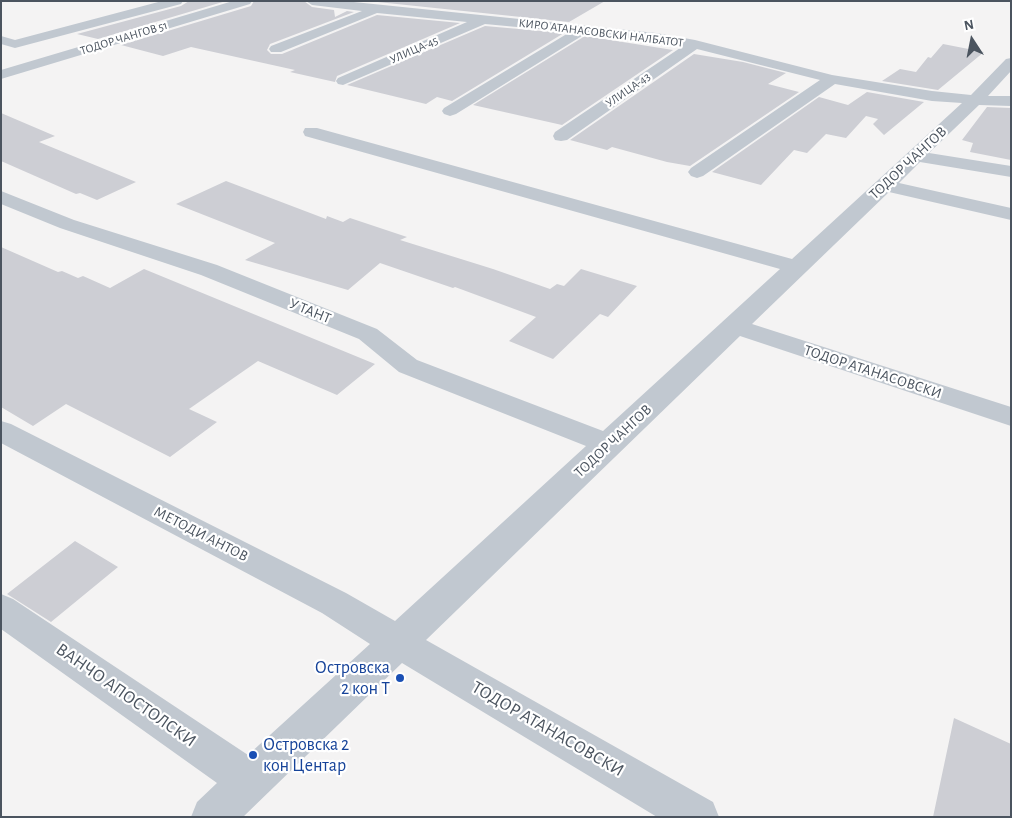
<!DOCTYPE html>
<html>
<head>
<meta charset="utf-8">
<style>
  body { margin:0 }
  #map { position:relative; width:1012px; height:818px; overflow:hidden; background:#f4f3f3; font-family:"Alegreya Sans",sans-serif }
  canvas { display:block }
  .frame { position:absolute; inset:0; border:2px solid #4b545f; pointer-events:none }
  .north { position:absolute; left:947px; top:15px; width:50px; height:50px; -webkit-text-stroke:4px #fff; paint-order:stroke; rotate:349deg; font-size:14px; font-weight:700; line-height:20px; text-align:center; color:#4b545f }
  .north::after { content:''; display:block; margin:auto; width:18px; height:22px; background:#4b545f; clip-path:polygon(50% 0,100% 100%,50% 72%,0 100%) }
</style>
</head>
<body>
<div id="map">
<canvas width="1012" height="818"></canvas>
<div class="frame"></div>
<div class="north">N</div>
</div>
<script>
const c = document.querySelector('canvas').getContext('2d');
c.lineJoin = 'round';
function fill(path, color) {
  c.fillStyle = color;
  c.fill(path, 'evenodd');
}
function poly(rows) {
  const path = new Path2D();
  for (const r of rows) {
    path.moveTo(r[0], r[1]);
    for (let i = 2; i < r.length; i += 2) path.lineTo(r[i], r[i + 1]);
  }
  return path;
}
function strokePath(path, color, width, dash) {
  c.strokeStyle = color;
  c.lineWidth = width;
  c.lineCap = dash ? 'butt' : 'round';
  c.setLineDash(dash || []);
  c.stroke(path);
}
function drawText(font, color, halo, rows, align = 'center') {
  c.font = font + ' "Alegreya Sans",sans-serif';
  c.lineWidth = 4.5;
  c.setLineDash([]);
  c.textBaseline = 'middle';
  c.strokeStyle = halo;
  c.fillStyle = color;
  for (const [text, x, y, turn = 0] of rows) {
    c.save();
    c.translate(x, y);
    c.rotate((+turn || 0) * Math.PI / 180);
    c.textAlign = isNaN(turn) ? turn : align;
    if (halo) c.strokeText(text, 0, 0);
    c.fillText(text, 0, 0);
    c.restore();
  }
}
fill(poly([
  [189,1,226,1,98,39,77,34,181,6],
  [254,1,304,1,312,7,334,10,335,17,347,11,354,12,270,44,267,50,271,54,282,54,377,15,460,23,337,76,335,82,290,72,295,70,191,47,163,56,121,45,251,6],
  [368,1,605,1,569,22],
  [485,26,564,33,452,101,437,97,426,104,347,85],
  [585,36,673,50,562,125,473,105],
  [943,44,984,52,938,90,882,81,900,69,916,72,928,57,931,58],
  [694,54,743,62,786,73,768,84,799,92,690,166,667,162,612,147,607,150,570,140],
  [867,92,924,102,884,135,873,124,878,119,866,116,846,138,826,134,807,153,794,150,761,185,712,172,819,97,848,105],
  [987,107,1011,108,1011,160,970,152,973,143,962,140],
  [1,113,55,136,39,142,136,182,97,200,80,193,76,194,1,161],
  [226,181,326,219,327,216,343,222,350,218,407,237,400,240,493,269,550,289,557,284,564,286,581,269,637,286,608,317,600,314,553,359,509,341,536,317,455,287,453,288,380,263,348,290,245,260,275,243,176,204],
  [1,247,58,272,62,271,78,278,83,276,110,288,144,269,375,364,337,395,258,361,189,409,217,422,170,457,66,404,33,426,1,407],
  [75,541,118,567,51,622,7,594],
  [954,718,1011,744,1011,817,933,817]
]), '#cdced4');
fill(poly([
  [162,1,183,1,181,4,15,48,1,44,1,36,15,40,162,1],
  [233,1,252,1,250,4,1,79,1,70,233,1],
  [306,1,344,1,656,33,695,40,832,75,932,91,971,95,1006,59,1011,58,1011,71,988,96,1011,96,1011,106,979,105,929,153,1011,166,1011,177,920,162,899,183,1011,208,1011,220,889,192,752,324,1011,407,1011,426,740,336,426,640,713,802,719,817,657,817,402,663,243,817,191,817,197,802,217,783,1,629,1,594,13,599,248,755,370,644,322,613,1,443,1,421,11,424,346,593,395,621,586,446,399,372,359,339,201,275,60,228,1,204,1,191,74,220,217,265,377,329,417,360,603,431,780,269,305,136,303,132,305,128,317,128,792,259,962,103,932,101,835,84,703,176,697,178,691,176,688,172,691,168,820,80,697,49,567,140,561,141,555,140,553,136,555,132,683,46,656,41,585,34,456,114,450,116,444,114,442,111,444,108,570,32,485,24,343,85,338,84,336,81,338,78,467,22,377,13,281,52,271,52,269,49,271,46,362,11,312,5,306,1]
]), '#c1c8d0');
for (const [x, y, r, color] of [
  [400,678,5,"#1a4fb4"],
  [253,755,5,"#1a4fb4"]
]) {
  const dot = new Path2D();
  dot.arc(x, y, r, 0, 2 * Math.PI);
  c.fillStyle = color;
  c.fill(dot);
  strokePath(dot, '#fff', 2);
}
drawText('12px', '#4b545f', '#fff', [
  ["КИРО АТАНАСОВСКИ НАЛБАТОТ",601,33,7],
  ["ТОДОР ЧАНГОВ 51",124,38,-17],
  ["УЛИЦА-45",414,50,-24],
  ["УЛИЦА-43",628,90,-35]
]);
drawText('15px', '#4b545f', '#fff', [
  ["ТОДОР ЧАНГОВ",908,163,-43],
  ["У ТАНТ",310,311,22],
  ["ТОДОР АТАНАСОВСКИ",873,372,18],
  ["ТОДОР ЧАНГОВ",613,441,-43],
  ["МЕТОДИ АНТОВ",201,534,27]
]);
drawText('18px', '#164399', '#fff', [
  ["Островска",390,668],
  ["2 кон T",390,689],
  ["Островска 2",263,745,"left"],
  ["кон Центар",263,766,"left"]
], 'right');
drawText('18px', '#4b545f', '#fff', [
  ["ВАНЧО АПОСТОЛСКИ",126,695,35],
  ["ТОДОР АТАНАСОВСКИ",548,729,30]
]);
</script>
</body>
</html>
